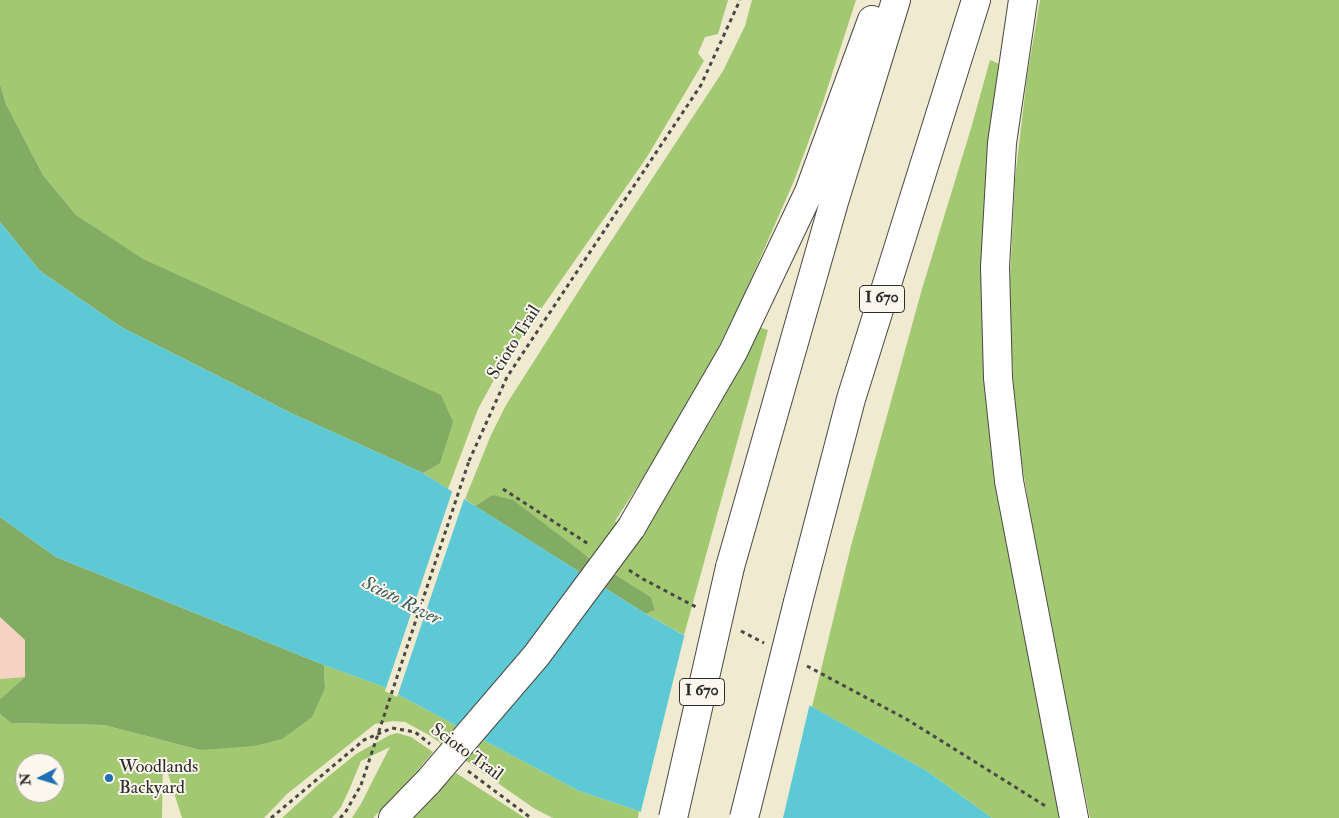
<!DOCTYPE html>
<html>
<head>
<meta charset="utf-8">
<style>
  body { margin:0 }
  #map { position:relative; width:1339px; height:818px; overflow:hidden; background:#f0ead1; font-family:"IM FELL Double Pica",serif }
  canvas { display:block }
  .north { position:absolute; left:15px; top:753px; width:50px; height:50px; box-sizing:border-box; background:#fbf7ec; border:1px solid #a8a59f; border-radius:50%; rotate:265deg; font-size:14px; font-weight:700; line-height:20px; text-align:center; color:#2b2b2b }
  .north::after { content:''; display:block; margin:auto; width:18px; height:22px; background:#1f6fb2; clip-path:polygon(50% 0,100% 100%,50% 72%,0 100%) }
</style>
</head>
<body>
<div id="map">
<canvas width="1339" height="818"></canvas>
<div class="north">N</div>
</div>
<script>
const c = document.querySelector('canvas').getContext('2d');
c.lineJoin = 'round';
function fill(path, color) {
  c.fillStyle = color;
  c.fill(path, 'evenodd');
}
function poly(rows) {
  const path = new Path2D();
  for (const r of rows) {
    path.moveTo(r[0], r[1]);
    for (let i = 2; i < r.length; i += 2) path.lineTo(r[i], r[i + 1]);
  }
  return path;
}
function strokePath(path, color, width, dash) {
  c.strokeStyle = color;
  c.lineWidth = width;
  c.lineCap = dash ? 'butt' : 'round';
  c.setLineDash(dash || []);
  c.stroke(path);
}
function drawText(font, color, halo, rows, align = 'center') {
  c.font = font + ' "IM FELL Double Pica",serif';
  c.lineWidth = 4;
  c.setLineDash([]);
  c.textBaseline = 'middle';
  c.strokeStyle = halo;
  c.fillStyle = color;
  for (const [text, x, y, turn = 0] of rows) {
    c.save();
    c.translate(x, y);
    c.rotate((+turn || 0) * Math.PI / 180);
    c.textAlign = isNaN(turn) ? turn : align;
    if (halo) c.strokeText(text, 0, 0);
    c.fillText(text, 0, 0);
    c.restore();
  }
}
fill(poly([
  [0,617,25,640,25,677,0,679]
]), '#f6d2c3');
fill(poly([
  [0,0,728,0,718,34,705,37,698,53,704,61,647,157,502,365,478,409,448,489,423,473,440,462,76,215,43,175,6,104,0,84],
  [752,0,856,0,823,102,794,181,744,295,704,377,667,441,615,521,641,538,714,415,759,327,768,330,684,635,646,614,655,610,651,597,492,495,475,506,465,499,491,435,506,405,592,270,723,71,745,26],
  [1040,0,1339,0,1339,818,1090,818,1042,584,1021,458,1015,414,1011,340,1010,278,1015,179,1027,77],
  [990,60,1002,65,1005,528,1056,802,1079,818,992,818,927,771,812,707,851,546,922,289,972,125],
  [324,665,384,687,579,791,639,811,638,818,553,818,535,809,429,735,405,722,393,721,375,724,287,794,264,818,182,818,163,758,162,818,0,818,0,714,11,723,104,725,200,750,325,688],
  [25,763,55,763,55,793,25,793],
  [25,677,0,699,0,679],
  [397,733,411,737,433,752,406,784,373,818,352,818,362,802,375,776,390,747,361,761,349,790,341,807,332,818,282,818,319,784,356,754,390,735],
  [456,773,525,818,410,818]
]), '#a3c872');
fill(poly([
  [0,84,6,104,43,175,76,215,143,259,441,395,453,422,440,463,423,473,293,414,121,327,40,271,0,222],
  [492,495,513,500,588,557,651,597,655,610,646,614,475,506],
  [0,517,56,557,324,665,325,688,312,717,282,739,254,746,200,750,104,725,11,723,0,714,0,699,25,677,25,640,0,617]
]), '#82ac64');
fill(poly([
  [0,222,40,271,121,327,293,414,423,473,646,614,927,771,992,818,650,818,639,811,579,791,384,687,324,665,56,557,0,517]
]), '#5dc9d4');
fill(poly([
  [453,489,465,496,397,697,385,691],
  [685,633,810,703,783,818,646,818,640,815,678,661]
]), '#f0ead1');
const motorway = poly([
  [1023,0,1002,143,995,267,998,378,1009,481,1074,818],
  [631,528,733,352,809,192,872,20],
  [730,567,834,202,896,0],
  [798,602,851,399,976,0],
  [393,818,428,782]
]);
strokePath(motorway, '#494844', 30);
strokePath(poly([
  [469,461,507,377,701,85,740,0],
  [503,489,590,545],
  [629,570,643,579,698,608],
  [741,631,764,643],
  [807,666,908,720,1047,807],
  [468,771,531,818],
  [271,818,364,740,392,728,415,732,430,744],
  [340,818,345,813,361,785]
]), '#494844', 3, [4, 4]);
strokePath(motorway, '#fff', 28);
const motorwayBridge = poly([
  [428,782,536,656,631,528],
  [673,818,730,567],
  [744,818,798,602]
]);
strokePath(motorwayBridge, '#494844', 30, []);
strokePath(poly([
  [361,785,469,461]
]), '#494844', 3, [4, 4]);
strokePath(motorwayBridge, '#fff', 28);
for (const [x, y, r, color] of [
  [109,778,5,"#1f6fb2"]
]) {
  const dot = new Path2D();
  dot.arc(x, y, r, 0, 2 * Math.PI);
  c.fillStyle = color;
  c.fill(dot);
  strokePath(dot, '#fbf7ec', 2);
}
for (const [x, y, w] of [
  [882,299,45],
  [702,692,45]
]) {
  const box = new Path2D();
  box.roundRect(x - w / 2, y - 13.5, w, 27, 4);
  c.fillStyle = '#fbf7ec';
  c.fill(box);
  strokePath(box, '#2b2b2b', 1);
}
drawText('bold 16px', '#2b2b2b', null, [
  ["I 670",882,299],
  ["I 670",702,692]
]);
drawText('18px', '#2b2b2b', '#fbf7ec', [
  ["Scioto Trail",515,343,-58],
  ["Scioto Trail",466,753,36]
]);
drawText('18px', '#2b2b2b', '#fbf7ec', [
  ["Woodlands",119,768],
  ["Backyard",119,789]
], 'left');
drawText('italic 19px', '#3a5a5e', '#fbf7ec', [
  ["Scioto River",401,602,27]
]);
</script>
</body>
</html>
